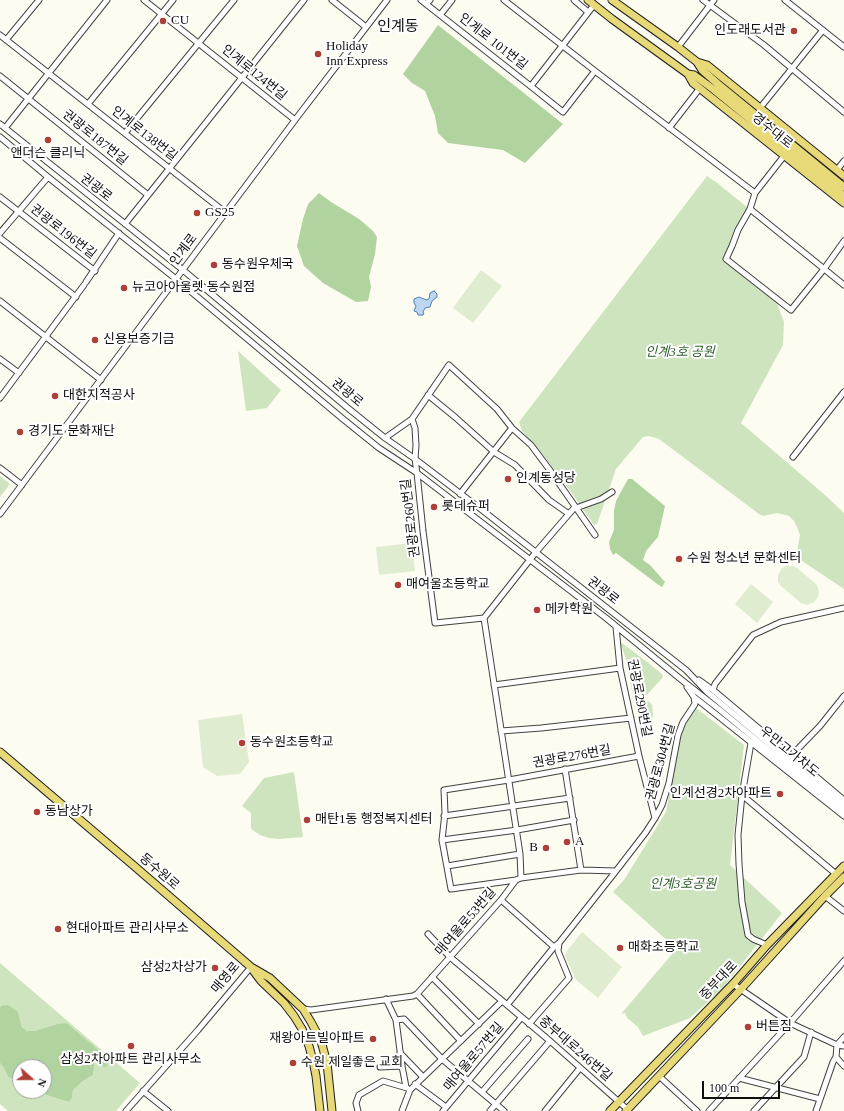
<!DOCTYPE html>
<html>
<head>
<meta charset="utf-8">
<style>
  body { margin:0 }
  #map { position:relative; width:844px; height:1111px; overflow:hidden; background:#fdfcf1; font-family:"Times New Roman",serif }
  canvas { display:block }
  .north { position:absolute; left:12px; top:1059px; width:40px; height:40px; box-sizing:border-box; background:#fff; border:1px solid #9f9f9f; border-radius:50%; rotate:111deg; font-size:11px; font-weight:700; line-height:16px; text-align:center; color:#0e0e0e }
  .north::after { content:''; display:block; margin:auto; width:14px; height:18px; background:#ad3f37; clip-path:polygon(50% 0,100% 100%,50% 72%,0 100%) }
  .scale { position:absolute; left:702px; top:1081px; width:78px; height:18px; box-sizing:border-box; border:2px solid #0e0e0e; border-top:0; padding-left:5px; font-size:12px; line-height:14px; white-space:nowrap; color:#0e0e0e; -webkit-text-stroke:3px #fff; paint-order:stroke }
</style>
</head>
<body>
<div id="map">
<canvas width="844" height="1111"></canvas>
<div class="north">N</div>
<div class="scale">100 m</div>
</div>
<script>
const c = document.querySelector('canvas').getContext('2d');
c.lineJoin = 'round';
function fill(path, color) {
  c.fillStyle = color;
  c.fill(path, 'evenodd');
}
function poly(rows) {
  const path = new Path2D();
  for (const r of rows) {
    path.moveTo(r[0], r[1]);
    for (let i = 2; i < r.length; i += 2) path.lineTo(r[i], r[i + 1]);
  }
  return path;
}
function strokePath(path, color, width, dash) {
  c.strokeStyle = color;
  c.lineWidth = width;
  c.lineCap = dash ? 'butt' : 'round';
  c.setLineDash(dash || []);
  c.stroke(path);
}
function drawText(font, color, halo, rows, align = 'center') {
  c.font = font + ' "Times New Roman","Noto Sans KR",serif';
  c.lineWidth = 4;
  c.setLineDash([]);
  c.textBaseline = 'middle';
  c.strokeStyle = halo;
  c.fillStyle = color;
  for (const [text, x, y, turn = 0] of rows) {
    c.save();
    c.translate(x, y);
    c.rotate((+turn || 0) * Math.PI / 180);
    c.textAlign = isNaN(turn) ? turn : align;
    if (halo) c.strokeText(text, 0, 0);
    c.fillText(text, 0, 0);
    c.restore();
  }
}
fill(poly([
  [707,176,716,182,748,208,729,262,774,295,784,322,783,345,741,423,825,495,844,513,844,589,796,557,800,535,797,527,794,521,789,516,777,513,763,516,759,514,659,439,649,436,643,437,616,469,597,524,594,525,571,492,540,451,522,431,519,422],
  [238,351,281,390,267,408,246,411],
  [0,476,10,484,0,497],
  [622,643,651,665,662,674,663,677,645,697,636,702,632,691,626,659,621,645],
  [649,701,652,705,653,713,652,722,649,730,645,737,642,737,639,727,637,707],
  [696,708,744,745,730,865,782,913,723,988,690,1018,643,1036,638,1027,627,1018,625,1013,621,1014,673,953,670,943,613,892,624,880,666,812,681,732],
  [294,772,303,837,278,839,269,838,260,835,251,829,251,813,242,806,264,778],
  [0,963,140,1083,116,1111,8,1111,0,1104,0,1063,4,1068,8,1077,20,1082,20,1091,43,1091,46,1095,69,1102,72,1098,73,1090,83,1081,93,1075,95,1061,101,1061,108,1058,67,1023,35,1031,27,1031,22,1027,18,1012,0,1009]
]), '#cde4be');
fill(poly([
  [438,25,563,124,525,163,503,150,448,143,438,133,435,116,425,91,412,83,403,74],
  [319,193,331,202,359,219,373,231,377,237,375,254,369,277,371,287,368,301,356,302,323,283,304,266,297,246,303,219,308,204],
  [628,479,632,479,665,506,658,537,646,551,643,560,650,565,665,582,662,587,660,586,616,553,613,555,610,549,609,542,614,530,614,511,616,501],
  [8,1005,18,1012,22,1027,27,1031,35,1031,58,1024,67,1023,108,1058,109,1062,106,1067,102,1066,101,1061,95,1061,93,1075,83,1081,73,1090,72,1098,69,1102,46,1095,43,1091,44,1091,44,1067,20,1067,20,1082,8,1077,4,1068,0,1063,0,1009,1,1006]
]), '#b1d39f');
fill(poly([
  [481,270,502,286,473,323,453,308],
  [412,543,415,571,379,575,376,547],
  [786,566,793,566,797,568,816,584,818,588,819,593,818,597,814,602,807,605,801,603,781,586,778,582,778,575,782,568],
  [751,584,773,602,757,623,735,604],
  [242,714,249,762,240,774,217,776,203,767,198,720],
  [582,932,622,967,598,998,576,980,565,956,566,952]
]), '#dfeccf');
const water = poly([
  [434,291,437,294,437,297,432,301,430,307,425,308,423,312,424,314,423,315,418,315,417,312,414,311,416,306,414,303,414,299,419,297,427,300,429,299,430,293,434,291]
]);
fill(water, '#bbd6ee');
strokePath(water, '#4c82bc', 1);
const minor = poly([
  [144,0,295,120],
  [332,0,366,27],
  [421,0,426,4,430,0],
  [574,0,588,12],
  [703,0,764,45,844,112],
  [785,0,844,47],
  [426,4,440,15,452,0],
  [440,15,533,88,563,112,595,71,504,0],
  [0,35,226,213],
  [6,40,39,0],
  [678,47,714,0],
  [595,71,755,193,784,156],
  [0,76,148,195],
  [531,86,594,5],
  [88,104,173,0],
  [760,108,823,30],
  [0,124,183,270,349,409,385,438,415,459,482,510,686,670,707,692,844,806],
  [5,128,107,0],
  [669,128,700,88],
  [125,133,234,0],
  [0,137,48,177,176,279,343,419,379,448,417,473,606,618,683,681,720,710,844,812],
  [837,170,844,161],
  [755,193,750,209,844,285],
  [0,197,95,271],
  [750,209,738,230,732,246,726,259,791,310,824,269,844,241],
  [125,224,304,0],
  [0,233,48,177],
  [0,238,76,297],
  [86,282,119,233],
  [0,301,101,380],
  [0,359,19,373],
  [428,395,455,417,494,452,515,465,549,500,569,514],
  [0,398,84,285],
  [412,419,415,428,416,445,415,459,417,473,423,531,435,623,484,618],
  [385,438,412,419,449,365,497,409,512,428,531,445,549,469,595,535],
  [793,457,844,392],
  [0,468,22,485],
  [460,494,512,428],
  [576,508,601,499,612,492],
  [0,514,298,116,387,0],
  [616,627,620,668,639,756,655,818],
  [699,680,713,690,844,800],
  [494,685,620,668],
  [687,687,694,697,708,708,844,816],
  [713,690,715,684,753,635,781,622,844,608],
  [501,731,541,728,631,718],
  [751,743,742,795,738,835,739,864,742,902,748,935,753,939,767,945],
  [791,756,820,726,844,696],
  [565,769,581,870],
  [742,795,836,874],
  [444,816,570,798],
  [442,840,517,830,574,820],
  [447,866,520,854],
  [616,871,581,870,521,878,516,880,451,889,442,840,445,813,444,790,509,780,639,756],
  [521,878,520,854,484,618,536,552,575,507],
  [825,896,844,911],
  [501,900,554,947],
  [428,934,450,957,550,1041,627,1109],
  [432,977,479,1024],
  [733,984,790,1023,837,1045,844,1046],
  [417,994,461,1041],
  [386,999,396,1020,402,1066,406,1087],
  [507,1005,554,947,559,943,616,871,646,832,655,818,662,805,669,783,678,735,683,722,695,704,694,697],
  [303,1009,311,1010,413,996,417,994,501,900,516,880],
  [396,1020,404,1019,442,1059,504,1111],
  [529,1024,569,978,558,951,559,943],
  [400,1053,423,1077],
  [836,1057,844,1066],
  [380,1067,402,1066],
  [659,1076,697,1111],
  [739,1078,820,1099],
  [415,1084,446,1107],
  [143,1091,168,1111],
  [482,1092,528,1039],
  [126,1111,198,1030,251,967],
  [358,1111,356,1103,359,1095,383,1081,407,1088],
  [402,1111,410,1090,502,1001],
  [443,1111,521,1018],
  [490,1111,550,1041],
  [545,1111,580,1068],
  [709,1111,790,1023,844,961],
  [754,1111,804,1057,811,1032],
  [816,1111,833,1062,836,1057,837,1045,844,1037]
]);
const major = poly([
  [588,0,612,19,688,74,693,83,844,203],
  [612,0,678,47,697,62,707,65,844,176],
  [697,62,702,70,718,84,844,187],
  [688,74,694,75,713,89,844,196],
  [0,752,133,865,251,967,270,978,303,1009,311,1022,321,1041,327,1063,332,1111],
  [252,969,261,981,284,1003,294,1016,302,1029,309,1046,313,1061,316,1076,320,1111],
  [610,1111,733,984,767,945,844,866],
  [626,1111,741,989,825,896,844,877]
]);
strokePath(minor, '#414141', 7);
strokePath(major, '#1f1f1f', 9);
strokePath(minor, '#fff', 5);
strokePath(major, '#e7d977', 7);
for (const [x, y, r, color] of [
  [163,21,4,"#ad3f37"],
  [794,31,4,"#ad3f37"],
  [318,54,4,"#ad3f37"],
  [48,140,4,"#ad3f37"],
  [197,213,4,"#ad3f37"],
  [214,265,4,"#ad3f37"],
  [124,288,4,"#ad3f37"],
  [95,340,4,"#ad3f37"],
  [55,396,4,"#ad3f37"],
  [20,432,4,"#ad3f37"],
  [508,479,4,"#ad3f37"],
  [434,507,4,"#ad3f37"],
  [679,559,4,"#ad3f37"],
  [398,585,4,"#ad3f37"],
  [537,610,4,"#ad3f37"],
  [242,743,4,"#ad3f37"],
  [780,794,4,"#ad3f37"],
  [37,812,4,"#ad3f37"],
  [307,820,4,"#ad3f37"],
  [567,842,4,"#ad3f37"],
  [546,848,4,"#ad3f37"],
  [58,929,4,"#ad3f37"],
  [620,948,4,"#ad3f37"],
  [215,968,4,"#ad3f37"],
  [748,1027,4,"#ad3f37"],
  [373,1039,4,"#ad3f37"],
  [131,1046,4,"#ad3f37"],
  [293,1063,4,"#ad3f37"]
]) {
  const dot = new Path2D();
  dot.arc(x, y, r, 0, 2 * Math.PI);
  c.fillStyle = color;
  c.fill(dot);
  strokePath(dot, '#fff', 1.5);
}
drawText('13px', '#0e0e0e', '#fff', [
  ["CU",171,21],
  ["인도래도서관",786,31,"right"],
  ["Holiday",326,47],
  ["Inn Express",326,62],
  ["앤더슨 클리닉",48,154,"center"],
  ["GS25",205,213],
  ["동수원우체국",222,265],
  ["뉴코아아울렛 동수원점",132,288],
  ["신용보증기금",103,340],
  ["대한지적공사",63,396],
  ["경기도 문화재단",28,432],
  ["인계동성당",516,479],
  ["롯데슈퍼",442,507],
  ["수원 청소년 문화센터",687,559],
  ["매여울초등학교",406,585],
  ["메카학원",545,610],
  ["동수원초등학교",250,743],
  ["인계선경2차아파트",772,794,"right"],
  ["동남상가",45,812],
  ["매탄1동 행정복지센터",315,820],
  ["A",575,842],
  ["B",538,848,"right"],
  ["현대아파트 관리사무소",66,929],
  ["매화초등학교",628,948],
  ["삼성2차상가",207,968,"right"],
  ["버튼짐",756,1027],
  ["재왕아트빌아파트",365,1039,"right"],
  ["삼성2차아파트 관리사무소",131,1060,"center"],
  ["수원 제일좋은 교회",301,1063]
], 'left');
drawText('13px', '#0e0e0e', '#fff', [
  ["인계로 101번길",493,42,38],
  ["인계로124번길",254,73,39],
  ["경수대로",772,131,39],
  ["인계로138번길",144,134,38],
  ["권광로187번길",95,138,39],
  ["권광로",96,188,38],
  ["권광로196번길",63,232,38],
  ["인계로",184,250,-53],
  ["권광로",347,393,40],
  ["권광로260번길",411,518,-97],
  ["권광로",603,591,38],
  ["권광로290번길",639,698,79],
  ["우만고가차도",789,752,39],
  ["권광로276번길",572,757,-10],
  ["권광로304번길",661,762,-75],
  ["동수원로",159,872,41],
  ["매여울로53번길",466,922,-49],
  ["매영로",226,978,-50],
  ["중부대로",719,981,-47],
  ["중부대로246번길",575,1049,41],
  ["매여울로57번길",474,1057,-50]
]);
drawText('italic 13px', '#2b5e26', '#fff', [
  ["인계3호 공원",680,353],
  ["인계3호공원",683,885]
]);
drawText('15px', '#0e0e0e', '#fff', [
  ["인계동",398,27]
]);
</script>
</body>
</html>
